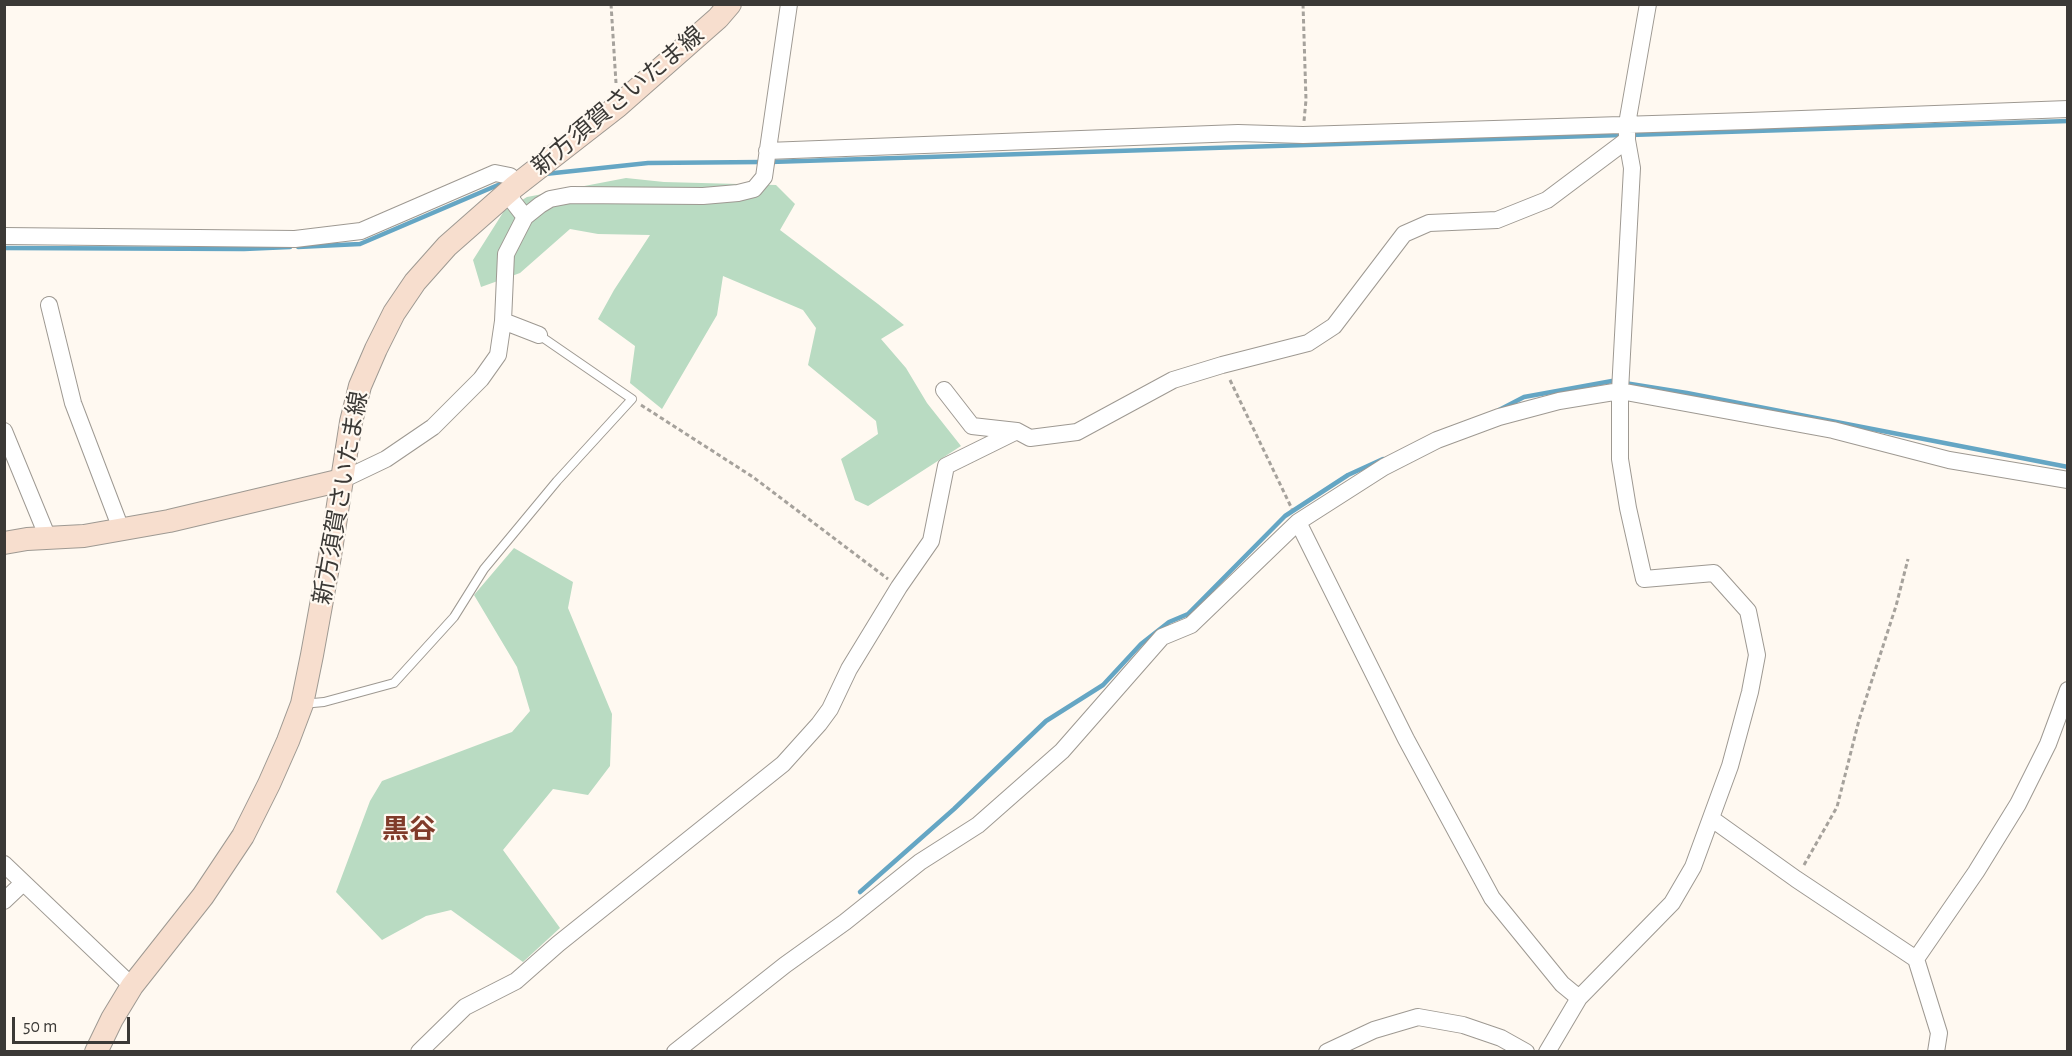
<!DOCTYPE html>
<html>
<head>
<meta charset="utf-8">
<style>
  body { margin:0 }
  #map { position:relative; width:2072px; height:1056px; overflow:hidden; background:#fff9f1; font-family:"Alegreya Sans",sans-serif }
  canvas { display:block }
  .frame { position:absolute; inset:0; border:6px solid #3b3936; pointer-events:none }
  .scale { position:absolute; left:12px; top:1017px; width:118px; height:27px; box-sizing:border-box; border:3px solid #3b3936; border-top:0; padding-left:8px; font-size:18px; line-height:21px; white-space:nowrap; color:#3b3936; -webkit-text-stroke:4px #fff9f1; paint-order:stroke }
</style>
</head>
<body>
<div id="map">
<canvas width="2072" height="1056"></canvas>
<div class="frame"></div>
<div class="scale">50 m</div>
</div>
<script>
const c = document.querySelector('canvas').getContext('2d');
c.lineJoin = 'round';
function fill(path, color) {
  c.fillStyle = color;
  c.fill(path, 'evenodd');
}
function poly(rows) {
  const path = new Path2D();
  for (const r of rows) {
    path.moveTo(r[0], r[1]);
    for (let i = 2; i < r.length; i += 2) path.lineTo(r[i], r[i + 1]);
  }
  return path;
}
function strokePath(path, color, width, dash) {
  c.strokeStyle = color;
  c.lineWidth = width;
  c.lineCap = dash ? 'butt' : 'round';
  c.setLineDash(dash || []);
  c.stroke(path);
}
function drawText(font, color, halo, rows, align = 'center') {
  c.font = font + ' "Alegreya Sans","Noto Sans JP",sans-serif';
  c.lineWidth = 4.5;
  c.setLineDash([]);
  c.textBaseline = 'middle';
  c.strokeStyle = halo;
  c.fillStyle = color;
  for (const [text, x, y, turn = 0] of rows) {
    c.save();
    c.translate(x, y);
    c.rotate((+turn || 0) * Math.PI / 180);
    c.textAlign = isNaN(turn) ? turn : align;
    if (halo) c.strokeText(text, 0, 0);
    c.fillText(text, 0, 0);
    c.restore();
  }
}
fill(poly([
  [626,178,664,182,776,185,795,204,780,230,878,304,904,325,881,339,906,368,927,403,961,446,868,506,855,500,841,459,878,434,876,421,808,365,816,328,803,310,723,276,717,315,662,409,630,383,635,346,598,319,614,290,650,235,598,234,570,229,520,273,481,287,473,260,504,211,527,197],
  [514,548,573,582,568,608,612,714,610,766,588,795,553,789,503,850,560,928,523,962,451,910,426,916,382,940,336,892,370,801,382,781,512,732,530,711,517,667,474,595]
]), '#b9dbc2');
strokePath(poly([
  [1630,135,2068,121],
  [770,162,1622,135],
  [545,174,648,163,762,162],
  [298,247,360,244,505,182],
  [4,248,244,249,290,247],
  [1499,410,1524,397,1612,381,1687,393,2068,467],
  [860,892,954,809,1046,721,1103,685,1141,644,1169,622,1188,614,1285,516,1348,475,1383,459]
]), '#65a6c4', 4.5);
const lane = poly([
  [302,704,324,702,394,683,454,617,484,569,557,481,632,399,539,335]
]);
const street = poly([
  [767,151,1238,133,1303,135,1748,121,2068,109],
  [525,217,540,205,550,199,571,195,703,196,738,193,754,189,764,177,789,4],
  [4,236,295,239,361,231,495,173,510,176,514,187,511,199,525,217,506,254,503,321,498,355,481,379,433,427,386,459,342,480],
  [49,305,73,403,121,529],
  [503,321,539,335],
  [944,390,972,426,1017,431,1030,438,1077,432,1173,380,1222,365,1308,343,1334,326,1404,234,1429,223,1497,220,1547,200,1627,140],
  [4,431,48,538],
  [1298,522,1406,739,1492,898,1562,984,1579,998],
  [1712,819,1796,879,1916,959,1939,1033,1936,1052],
  [4,864,132,986],
  [4,901,23,883],
  [1916,959,1976,872,2018,804,2048,744,2068,690],
  [419,1052,465,1007,516,981,558,944,783,764,819,724,830,709,849,669,899,587,931,541,946,466,1017,431],
  [675,1052,785,965,845,922,920,862,978,825,1062,751,1162,637,1191,625,1298,522,1384,467,1437,440,1499,417,1559,401,1620,391,1833,430,1949,460,2068,480],
  [1327,1052,1374,1030,1418,1017,1463,1025,1501,1038,1526,1052],
  [1547,1052,1579,998,1672,903,1693,867,1730,766,1750,692,1757,655,1748,611,1714,573,1644,579,1628,508,1620,459,1620,391,1632,168,1627,140,1627,124,1648,4]
]);
const secondary = poly([
  [4,543,27,539,84,536,169,521,342,480],
  [96,1052,112,1019,132,986,203,896,243,836,269,784,288,741,302,704,312,655,330,556,351,422,360,386,376,349,394,313,415,282,447,246,514,187,618,106,718,18,730,4]
]);
strokePath(lane, '#9e9992', 10);
strokePath(street, '#9e9992', 18);
strokePath(secondary, '#9e9992', 24);
strokePath(poly([
  [611,4,616,83],
  [1303,4,1306,100,1304,121],
  [1230,380,1292,509],
  [641,405,753,477,888,579],
  [1804,865,1837,807,1859,720,1896,606,1908,559]
]), '#a6a29c', 3, [4.5, 3]);
strokePath(lane, '#fff', 8);
strokePath(street, '#fff', 16);
strokePath(secondary, '#f7dece', 22);
drawText('24px', '#3b3936', '#fff9f1', [
  ["新方須賀さいたま線",618,101,-40],
  ["新方須賀さいたま線",341,498,-80]
]);
drawText('bold 27px', '#803b2a', '#fff9f1', [
  ["黒谷",409,830]
]);
</script>
</body>
</html>
